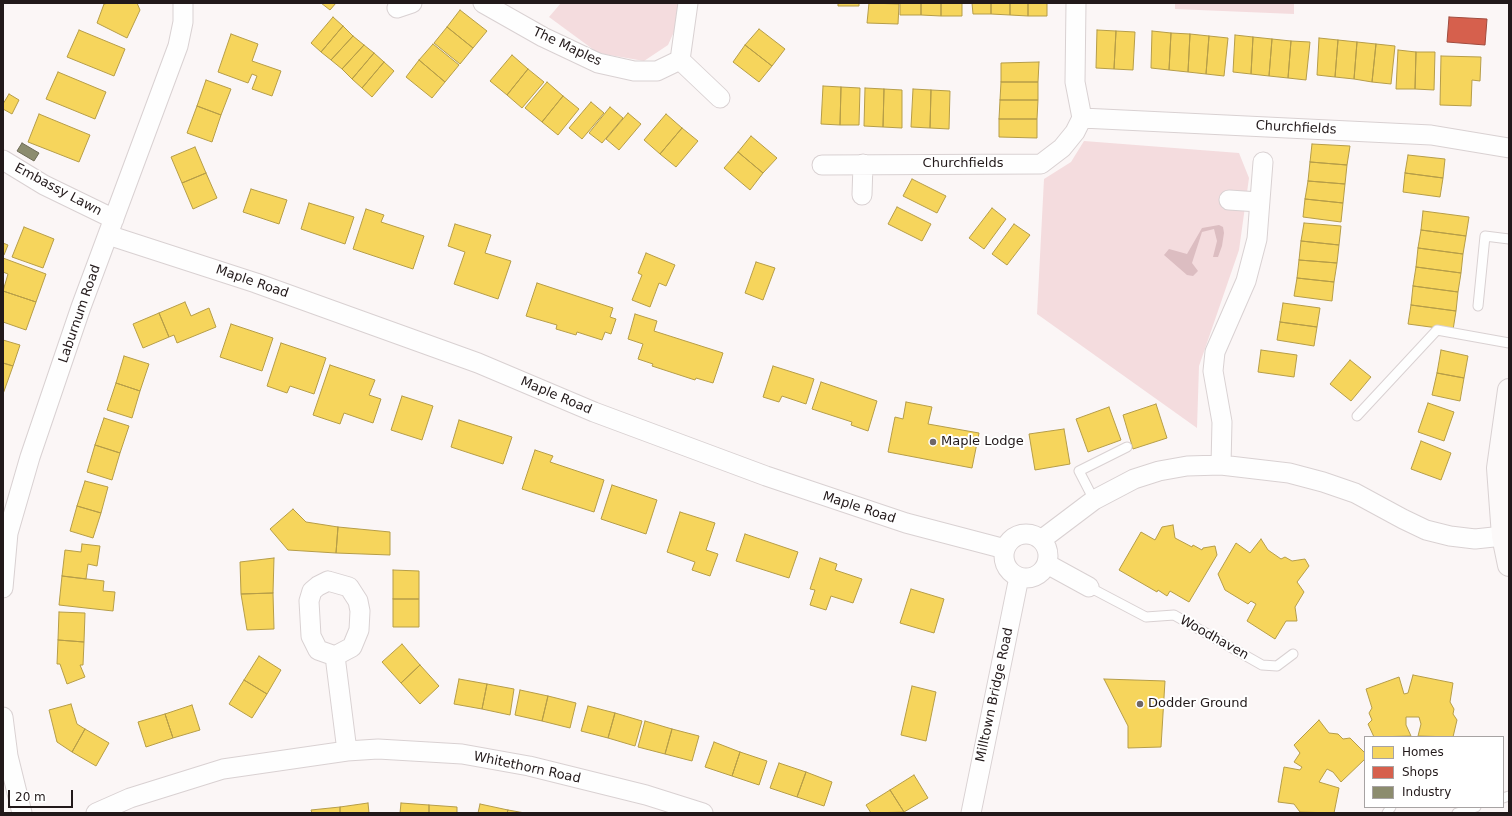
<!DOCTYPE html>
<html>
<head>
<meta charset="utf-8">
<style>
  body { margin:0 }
  #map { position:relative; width:1512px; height:816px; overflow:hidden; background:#fbf6f6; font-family:"DejaVu Sans",sans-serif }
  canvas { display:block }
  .frame { position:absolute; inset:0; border:4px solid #22191a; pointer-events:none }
  .legend { position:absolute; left:1364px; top:736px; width:140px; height:72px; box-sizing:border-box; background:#fff; border:1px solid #a7a3a3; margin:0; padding:5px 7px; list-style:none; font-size:12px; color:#22191a }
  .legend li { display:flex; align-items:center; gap:8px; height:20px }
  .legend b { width:20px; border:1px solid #a7a3a3 }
  .scale { position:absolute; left:8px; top:790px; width:65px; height:18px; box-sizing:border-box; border:2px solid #22191a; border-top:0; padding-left:5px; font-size:12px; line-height:14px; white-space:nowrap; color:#22191a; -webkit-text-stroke:3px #fff; paint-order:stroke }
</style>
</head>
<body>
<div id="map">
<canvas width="1512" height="816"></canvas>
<div class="frame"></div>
<ul class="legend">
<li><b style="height:11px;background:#f6d55c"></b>Homes</li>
<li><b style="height:11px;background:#d6604d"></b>Shops</li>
<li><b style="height:11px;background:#8c8c6e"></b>Industry</li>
</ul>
<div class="scale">20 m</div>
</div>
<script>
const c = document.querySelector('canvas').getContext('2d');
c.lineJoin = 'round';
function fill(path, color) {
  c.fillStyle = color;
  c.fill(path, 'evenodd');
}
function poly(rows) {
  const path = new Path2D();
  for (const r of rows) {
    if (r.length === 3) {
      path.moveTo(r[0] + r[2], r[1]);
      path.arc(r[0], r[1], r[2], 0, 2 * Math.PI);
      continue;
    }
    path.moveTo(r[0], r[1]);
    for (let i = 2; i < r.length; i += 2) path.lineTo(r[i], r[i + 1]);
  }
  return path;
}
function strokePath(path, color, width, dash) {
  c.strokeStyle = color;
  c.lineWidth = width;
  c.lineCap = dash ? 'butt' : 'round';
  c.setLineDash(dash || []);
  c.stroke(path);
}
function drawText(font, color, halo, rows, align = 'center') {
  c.font = font + ' "DejaVu Sans",sans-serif';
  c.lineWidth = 4;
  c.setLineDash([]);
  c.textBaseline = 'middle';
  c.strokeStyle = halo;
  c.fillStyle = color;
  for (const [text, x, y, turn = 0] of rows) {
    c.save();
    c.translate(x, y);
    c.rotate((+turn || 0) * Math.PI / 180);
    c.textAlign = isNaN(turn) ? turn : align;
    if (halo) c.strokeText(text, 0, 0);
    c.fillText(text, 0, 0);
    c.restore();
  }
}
fill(poly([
  [561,3,678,3,678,23,668,45,644,61,598,53,549,17],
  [1175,3,1294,3,1294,14,1175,9],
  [1084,141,1239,153,1249,178,1239,250,1199,366,1197,428,1037,314,1044,179,1071,162]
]), '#f4dcde');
fill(poly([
  [1219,225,1223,227,1224,233,1222,246,1218,257,1213,257,1217,241,1214,229,1202,232,1192,263,1198,271,1193,276,1187,275,1164,255,1169,249,1187,254,1202,228]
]), '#dcbdc1');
const homes = poly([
  [109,3,137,3,140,10,127,38,97,23,104,4,109,3],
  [321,3,336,3,330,10,321,3],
  [838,3,859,3,859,6,838,6,838,3],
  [869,3,899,4,898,24,867,23,869,3],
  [900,3,921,3,921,15,900,15,900,3],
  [921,3,941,3,941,16,921,15,921,3],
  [941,3,962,3,962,16,941,16,941,3],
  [972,3,991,3,991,14,973,14,972,3],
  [991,3,1010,3,1010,15,991,14,991,3],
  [1010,3,1028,3,1028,16,1010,15,1010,3],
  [1028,3,1047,3,1047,16,1028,16,1028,3],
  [460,10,487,31,473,48,447,27,460,10],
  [333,17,343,26,321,52,311,43,333,17],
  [343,26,353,36,331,60,321,52,343,26],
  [447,27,473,48,460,64,434,43,447,27],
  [759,29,785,49,772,66,745,45,759,29],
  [79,30,125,49,114,76,67,57,79,30],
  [1097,30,1116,31,1114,69,1096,68,1097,30],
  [1116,31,1135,32,1133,70,1114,69,1116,31],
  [1152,31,1171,33,1169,70,1151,68,1152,31],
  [1171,33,1190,34,1188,72,1169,70,1171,33],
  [231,34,258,44,252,61,281,71,272,96,252,89,257,76,252,74,248,83,218,72,231,34],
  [1190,34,1209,36,1206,74,1188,72,1190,34],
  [1235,35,1253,37,1251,74,1233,72,1235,35],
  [353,36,364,45,342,69,331,60,353,36],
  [1209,36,1228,38,1224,76,1206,74,1209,36],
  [1253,37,1272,39,1269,76,1251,74,1253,37],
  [1319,38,1338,40,1335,77,1317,75,1319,38],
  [1272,39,1291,41,1288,78,1269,76,1272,39],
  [1338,40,1357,42,1354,79,1335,77,1338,40],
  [1291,41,1310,42,1306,80,1288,78,1291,41],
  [1357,42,1376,44,1372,82,1354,79,1357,42],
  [433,44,459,65,445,82,419,60,433,44],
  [1376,44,1395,46,1391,84,1372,82,1376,44],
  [364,45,374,53,352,79,342,69,364,45],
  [745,45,772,66,759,82,733,62,745,45],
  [1398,50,1416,52,1415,89,1396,89,1398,50],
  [1416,52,1435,52,1434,90,1415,89,1416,52],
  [374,53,384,62,362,88,352,79,374,53],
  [512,55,528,69,507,95,490,81,512,55],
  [1441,56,1481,57,1480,81,1472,80,1471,106,1440,105,1441,56],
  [419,60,445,82,432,98,406,77,419,60],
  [384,62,394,71,372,97,362,88,384,62],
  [1039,62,1038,82,1001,82,1001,63,1039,62],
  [528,69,544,82,522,108,507,95,528,69],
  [58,72,106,92,95,119,46,99,58,72],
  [206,80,231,89,221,115,197,106,206,80],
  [547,82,563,96,542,122,525,108,547,82],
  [1001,82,1038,82,1038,100,1000,100,1001,82],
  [823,86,841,87,840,125,821,124,823,86],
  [841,87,860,88,859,125,840,125,841,87],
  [865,88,884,89,883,127,864,126,865,88],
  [884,89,902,90,902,128,883,127,884,89],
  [913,89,931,90,930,128,911,127,913,89],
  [931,90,950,91,949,129,930,128,931,90],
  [9,94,19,100,12,114,3,109,3,104,9,94],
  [563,96,579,109,558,135,542,122,563,96],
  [1000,100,1038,100,1037,119,999,119,1000,100],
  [591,102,604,113,582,139,569,128,591,102],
  [197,106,221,115,212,142,187,133,197,106],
  [610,107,623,118,602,143,589,133,610,107],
  [628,113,641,124,619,150,606,139,628,113],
  [39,114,90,135,79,162,28,142,39,114],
  [666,114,682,128,660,154,644,140,666,114],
  [999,119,1037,119,1037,138,999,137,999,119],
  [682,128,698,141,676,167,660,154,682,128],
  [751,136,777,158,763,173,738,152,751,136],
  [1312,144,1350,146,1347,165,1310,162,1312,144],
  [195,147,206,173,182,183,171,157,195,147],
  [738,152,763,173,750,190,724,168,738,152],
  [1408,155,1445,159,1443,178,1405,173,1408,155],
  [1310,162,1347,165,1345,184,1308,181,1310,162],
  [206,173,217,198,193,209,182,183,206,173],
  [1405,173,1443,178,1440,197,1403,192,1405,173],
  [912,179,946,196,937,213,903,196,912,179],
  [1308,181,1345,184,1343,203,1305,199,1308,181],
  [251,189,287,200,279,224,243,212,251,189],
  [1305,199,1343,203,1341,222,1303,217,1305,199],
  [309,203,354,217,345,244,301,229,309,203],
  [897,207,931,224,922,241,888,224,897,207],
  [992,208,1006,219,984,249,969,238,992,208],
  [366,209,384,215,381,222,424,236,413,269,353,249,366,209],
  [1423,211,1469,217,1466,236,1421,230,1423,211],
  [1304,223,1341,226,1339,245,1301,241,1304,223],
  [455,224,491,235,485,253,511,261,498,299,454,284,465,252,448,246,455,224],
  [1014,224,1030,235,1007,265,992,254,1014,224],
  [24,227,54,239,43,268,12,257,24,227],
  [1421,230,1466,236,1463,254,1418,248,1421,230],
  [1301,241,1339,245,1337,263,1299,260,1301,241],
  [3,243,8,245,4,255,3,254,3,243],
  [1418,248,1463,254,1461,273,1416,267,1418,248],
  [646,253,675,265,666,286,659,283,650,307,632,300,642,275,638,273,646,253],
  [3,258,46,274,36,302,3,291,8,274,3,272,3,258],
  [1299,260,1337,263,1334,282,1297,278,1299,260],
  [756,262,775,268,763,300,745,293,756,262],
  [1416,267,1461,273,1458,292,1413,286,1416,267],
  [1297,278,1334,282,1332,301,1294,296,1297,278],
  [537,283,613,308,610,317,616,319,611,334,605,332,602,340,577,332,576,335,556,329,557,325,526,316,537,283],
  [1413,286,1458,292,1456,311,1411,305,1413,286],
  [3,291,36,302,26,330,3,322,3,291],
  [185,302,191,316,209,308,216,327,177,343,174,335,169,337,159,313,185,302],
  [1283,303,1320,308,1317,327,1280,322,1283,303],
  [1411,305,1456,311,1453,330,1408,324,1411,305],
  [159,313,169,337,143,348,133,324,159,313],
  [635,314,657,321,654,331,723,353,713,383,696,378,695,380,652,366,653,364,638,359,643,344,628,339,635,314],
  [1280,322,1317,327,1314,346,1277,340,1280,322],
  [231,324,273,338,262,371,220,357,231,324],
  [3,340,20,345,13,366,3,363,3,340],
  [281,343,326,358,314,394,290,386,287,393,267,386,281,343],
  [1261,350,1297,355,1294,377,1258,372,1261,350],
  [1441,350,1468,356,1464,378,1437,373,1441,350],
  [124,356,149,364,140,391,116,383,124,356],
  [1350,360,1371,377,1351,401,1330,384,1350,360],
  [3,363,13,366,3,394,3,363],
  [330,365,375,380,369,395,381,399,373,423,344,413,340,424,313,415,330,365],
  [773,366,814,379,806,404,782,396,779,402,763,397,773,366],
  [1437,373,1464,378,1460,401,1432,395,1437,373],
  [821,382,877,401,868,431,851,425,852,422,812,409,821,382],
  [116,383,140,391,132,418,107,410,116,383],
  [402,396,433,406,422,440,391,430,402,396],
  [906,402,932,407,928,424,979,433,972,468,888,452,895,417,903,419,906,402],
  [1428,403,1454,412,1444,441,1418,432,1428,403],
  [1156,404,1167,438,1133,449,1123,415,1156,404],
  [1109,407,1121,440,1088,452,1076,419,1109,407],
  [104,418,129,426,120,453,95,445,104,418],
  [459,420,512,437,503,464,451,447,459,420],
  [1064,429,1070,464,1035,470,1029,434,1064,429],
  [1421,441,1451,453,1441,480,1411,469,1421,441],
  [95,445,120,453,112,480,87,472,95,445],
  [535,450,553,456,550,462,604,480,594,512,522,489,535,450],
  [85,481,108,487,101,513,77,506,85,481],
  [612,485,657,500,646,534,601,519,612,485],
  [77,506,101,513,93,538,70,531,77,506],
  [293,509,306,522,338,527,336,553,288,550,270,529,293,509],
  [680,512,715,523,706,550,718,554,710,576,692,570,695,562,667,552,680,512],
  [1173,525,1175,538,1192,547,1193,545,1202,550,1203,548,1215,546,1217,555,1189,602,1170,591,1167,596,1158,590,1157,592,1119,570,1141,532,1155,540,1162,527,1173,525],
  [338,527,390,532,390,555,336,553,338,527],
  [745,534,798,552,789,578,736,561,745,534],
  [1261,539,1268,550,1281,559,1285,557,1292,561,1305,559,1309,566,1297,582,1304,592,1295,607,1297,621,1286,621,1275,639,1247,621,1256,604,1251,601,1248,604,1225,590,1218,574,1236,543,1250,553,1261,539],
  [82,544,100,546,97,566,88,564,86,579,62,576,65,550,81,552,82,544],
  [274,558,273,593,241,594,240,562,274,558],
  [820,558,837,564,835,570,862,579,853,603,831,596,826,610,810,605,815,590,810,589,820,558],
  [393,570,419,571,419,599,393,599,393,570],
  [62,576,104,581,103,591,115,592,113,611,59,605,62,576],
  [911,589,944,599,934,633,900,623,911,589],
  [273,593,274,629,247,630,241,594,273,593],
  [393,599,419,599,419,627,393,627,393,599],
  [59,612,85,613,84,642,58,640,59,612],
  [58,640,84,642,83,665,80,665,85,677,67,684,60,664,57,664,58,640],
  [402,644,420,665,401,683,382,662,402,644],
  [259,656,281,670,267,694,244,680,259,656],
  [420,665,439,686,420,704,401,683,420,665],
  [1413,675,1453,683,1450,702,1454,709,1453,714,1457,720,1453,737,1418,736,1421,724,1419,717,1406,717,1406,725,1411,736,1374,737,1368,724,1372,720,1369,713,1372,708,1366,689,1399,677,1404,694,1408,693,1413,675],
  [459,679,487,684,482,709,454,704,459,679],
  [1104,679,1165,681,1161,747,1128,748,1128,726,1104,679],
  [244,680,267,694,252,718,229,704,244,680],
  [487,684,514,689,510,715,482,709,487,684],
  [912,686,936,692,926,741,901,735,912,686],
  [520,690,548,696,542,721,515,715,520,690],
  [548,696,576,703,570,728,542,721,548,696],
  [71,704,77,724,85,729,72,752,57,742,49,710,71,704],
  [192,705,200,730,173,738,165,714,192,705],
  [588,706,615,713,608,738,581,731,588,706],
  [615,713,642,721,635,746,608,738,615,713],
  [165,714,173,738,146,747,138,722,165,714],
  [1319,720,1329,733,1338,734,1343,739,1350,738,1365,753,1365,759,1341,782,1333,772,1327,769,1319,782,1339,788,1334,813,1300,812,1294,804,1278,802,1284,767,1300,770,1302,767,1294,762,1300,753,1294,745,1319,720],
  [645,721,672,729,665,754,638,747,645,721],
  [85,729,109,743,96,766,72,752,85,729],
  [672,729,699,736,692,761,665,754,672,729],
  [714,742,740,752,732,776,705,767,714,742],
  [740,752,767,761,759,785,732,776,740,752],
  [779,763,806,772,797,797,770,788,779,763],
  [806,772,832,782,824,806,797,797,806,772],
  [914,775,928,798,904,812,890,790,914,775],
  [890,790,904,812,871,813,866,805,890,790],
  [368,803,369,813,340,813,340,807,368,803],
  [401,803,429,805,429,813,400,813,401,803],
  [480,804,508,810,507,813,478,813,480,804],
  [429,805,457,807,457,813,429,813,429,805],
  [340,807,340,813,312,813,311,810,340,807],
  [508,810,525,813,507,813,508,810]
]);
fill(homes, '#f6d55c');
strokePath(homes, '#b69d48', 1);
const shops = poly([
  [1449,17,1487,19,1485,45,1447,42,1449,17]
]);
fill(shops, '#d6604d');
strokePath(shops, '#a04b3e', 1);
const industry = poly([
  [22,143,39,153,34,161,17,151,22,143]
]);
fill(industry, '#8c8c6e');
strokePath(industry, '#6c6a55', 1);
const lane = poly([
  [1478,306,1485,236,1509,239],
  [1357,416,1437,330,1509,343],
  [1094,500,1079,471,1127,447],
  [1089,587,1146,617,1174,615,1262,665,1277,666,1293,654],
  [1503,798,1509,796],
  [1387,813,1391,807],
  [1457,813,1476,807]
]);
const street = poly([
  [483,3,543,37,598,63,634,71,657,71,680,60,688,3],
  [397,8,412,3],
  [680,60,720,98],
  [1082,118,1431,135,1509,148],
  [3,160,44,185,114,219],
  [822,165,1041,164,1062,148,1075,132,1082,118,1075,82,1076,3],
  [862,195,863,164],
  [1229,200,1259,202],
  [108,235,256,283,478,363,594,412,766,476,906,523,1005,549],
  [1221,465,1222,422,1213,371,1215,352,1246,281,1257,239,1263,162],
  [1026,556,22],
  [1041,540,1094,500,1134,479,1159,471,1187,466,1221,465,1289,473,1323,482,1355,493,1403,519,1426,530,1450,536,1475,539,1503,536],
  [1047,564,1089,587],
  [328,581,349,587,358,601,360,611,359,630,352,647,335,656,318,650,311,636,309,601,312,591,318,586,328,581],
  [3,588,8,533,30,457,81,307,178,46,183,22,183,3],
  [335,656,347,751],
  [3,717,8,756,22,813],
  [96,813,130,798,223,769,347,751,378,749,462,754,529,766,646,795,703,813],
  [971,813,1019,577]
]);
const secondary = poly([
  [1509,390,1498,468,1503,536,1509,565]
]);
strokePath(lane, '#d9d1d2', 11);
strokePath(street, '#d9d1d2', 21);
strokePath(secondary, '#d9d1d2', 24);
strokePath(lane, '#fefefe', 9);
strokePath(street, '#fefefe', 19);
strokePath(secondary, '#fcf9f9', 22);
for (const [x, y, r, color] of [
  [933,442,4,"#6e6667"],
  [1140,704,4,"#6e6667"]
]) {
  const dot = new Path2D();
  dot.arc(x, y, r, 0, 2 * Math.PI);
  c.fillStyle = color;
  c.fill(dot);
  strokePath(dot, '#fff', 1.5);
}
drawText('13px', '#22191a', '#fff', [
  ["The Maples",567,47,25],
  ["Churchfields",1296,128,3],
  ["Churchfields",963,164],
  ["Embassy Lawn",58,190,28],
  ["Maple Road",252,282,19],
  ["Laburnum Road",80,314,-71],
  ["Maple Road",556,396,23],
  ["Maple Road",859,508,18],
  ["Woodhaven",1214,638,29],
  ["Milltown Bridge Road",995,695,-78],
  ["Whitethorn Road",527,768,12]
]);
drawText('13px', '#22191a', '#fff', [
  ["Maple Lodge",941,442],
  ["Dodder Ground",1148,704]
], 'left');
</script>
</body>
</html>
